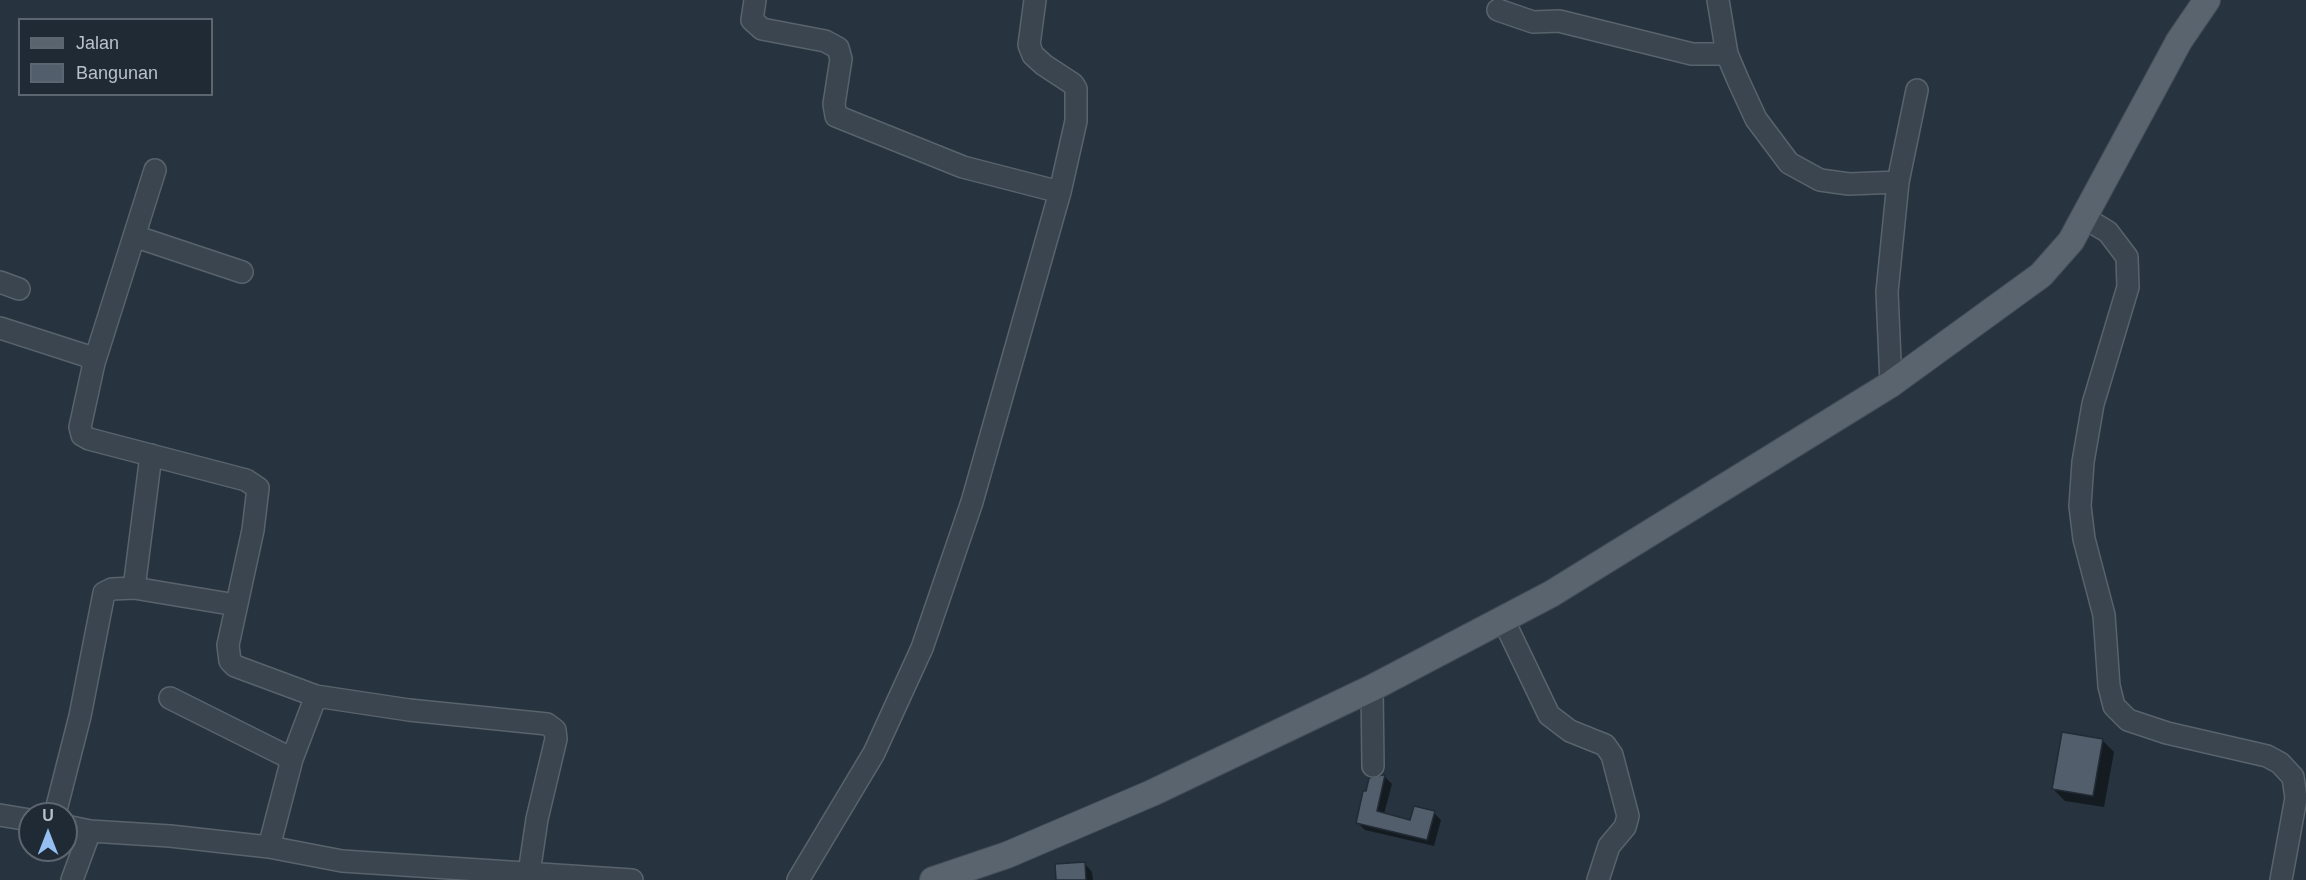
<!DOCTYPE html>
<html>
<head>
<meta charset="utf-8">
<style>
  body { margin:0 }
  #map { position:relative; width:2306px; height:880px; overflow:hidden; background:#27333f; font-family:Helvetica,sans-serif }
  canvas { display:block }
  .legend { position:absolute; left:18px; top:18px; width:195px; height:78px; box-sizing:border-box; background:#202a34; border:2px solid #5d6670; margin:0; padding:8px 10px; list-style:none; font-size:18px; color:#b8c0c9 }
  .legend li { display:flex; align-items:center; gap:12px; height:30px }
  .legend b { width:30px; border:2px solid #5d6670 }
  .north { position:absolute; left:18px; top:802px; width:60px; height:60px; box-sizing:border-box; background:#202a34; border:2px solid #5d6670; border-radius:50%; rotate:0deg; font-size:16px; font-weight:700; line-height:24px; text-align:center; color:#b8c0c9 }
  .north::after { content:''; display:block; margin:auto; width:21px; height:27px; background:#95bef1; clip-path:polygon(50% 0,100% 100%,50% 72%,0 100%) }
</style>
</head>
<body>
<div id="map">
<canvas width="2306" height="880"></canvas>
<ul class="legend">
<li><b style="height:8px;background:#59646f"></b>Jalan</li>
<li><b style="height:16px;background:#535e6c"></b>Bangunan</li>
</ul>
<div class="north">U</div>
</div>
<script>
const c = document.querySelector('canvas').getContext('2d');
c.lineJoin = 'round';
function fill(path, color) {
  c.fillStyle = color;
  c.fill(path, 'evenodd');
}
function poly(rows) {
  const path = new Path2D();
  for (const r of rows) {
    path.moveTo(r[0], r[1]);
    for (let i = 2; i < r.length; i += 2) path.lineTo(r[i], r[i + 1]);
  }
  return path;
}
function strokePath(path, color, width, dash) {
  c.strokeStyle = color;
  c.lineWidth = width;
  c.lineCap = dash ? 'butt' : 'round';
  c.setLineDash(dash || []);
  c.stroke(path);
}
fill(poly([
  [2102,740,2114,752,2104,807,2065,801,2053,789],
  [1385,777,1392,784,1384,814,1411,821,1434,813,1441,820,1434,846,1365,830,1358,823],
  [1085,864,1092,872,1093,880,1058,880]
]), '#0007');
const building = poly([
  [2062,732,2103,739,2093,796,2052,789,2062,732],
  [1382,775,1385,775,1377,811,1410,820,1414,806,1435,811,1427,840,1356,823,1363,791,1366,791,1369,778,1382,775],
  [1085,862,1086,880,1056,880,1055,864,1085,862]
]);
fill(building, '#535e6c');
strokePath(building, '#222c36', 1.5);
const minor = poly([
  [755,0,752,20,762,29,825,41,838,48,841,59,834,104,836,116,963,167,1060,192],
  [1718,0,1727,54,1738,80,1756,119,1789,163,1820,180,1849,184,1898,182],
  [1498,10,1533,22,1559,21,1692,54,1727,54],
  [2085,218,2108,232,2127,257,2128,287,2093,404,2083,462,2080,506,2084,539,2104,615,2109,686,2114,706,2128,720,2167,733,2267,756,2280,763,2293,777,2296,798,2281,880],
  [134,236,242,272],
  [0,282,19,289],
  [0,328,87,356,94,363,80,427,82,435,89,439,246,480,258,488,253,530,228,645,230,661,235,666,316,696,409,710,547,724,555,730,556,739,537,819,528,880],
  [94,363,155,170],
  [1891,384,1887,292,1898,182,1917,90],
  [134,588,236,605],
  [1503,619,1549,715,1570,731,1605,745,1612,755,1628,816,1625,827,1609,846,1598,880],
  [1372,688,1373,766],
  [170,698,292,759],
  [55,814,80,716,104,593,112,589,134,588,151,455],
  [0,815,30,820],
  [66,826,90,831,170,836,269,847,342,861,632,880],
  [269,847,292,759,316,696],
  [72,880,90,831],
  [798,880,874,753,922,648,972,502,1060,192,1076,121,1076,89,1073,84,1044,65,1033,55,1029,45,1035,0]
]);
const major = poly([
  [933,880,1007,855,1152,793,1372,688,1551,594,1891,384,2041,275,2071,241,2179,41,2207,0]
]);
strokePath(minor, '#59636c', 24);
strokePath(major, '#454e58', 28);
strokePath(minor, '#3b454f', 21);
strokePath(major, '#59646f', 26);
</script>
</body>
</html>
